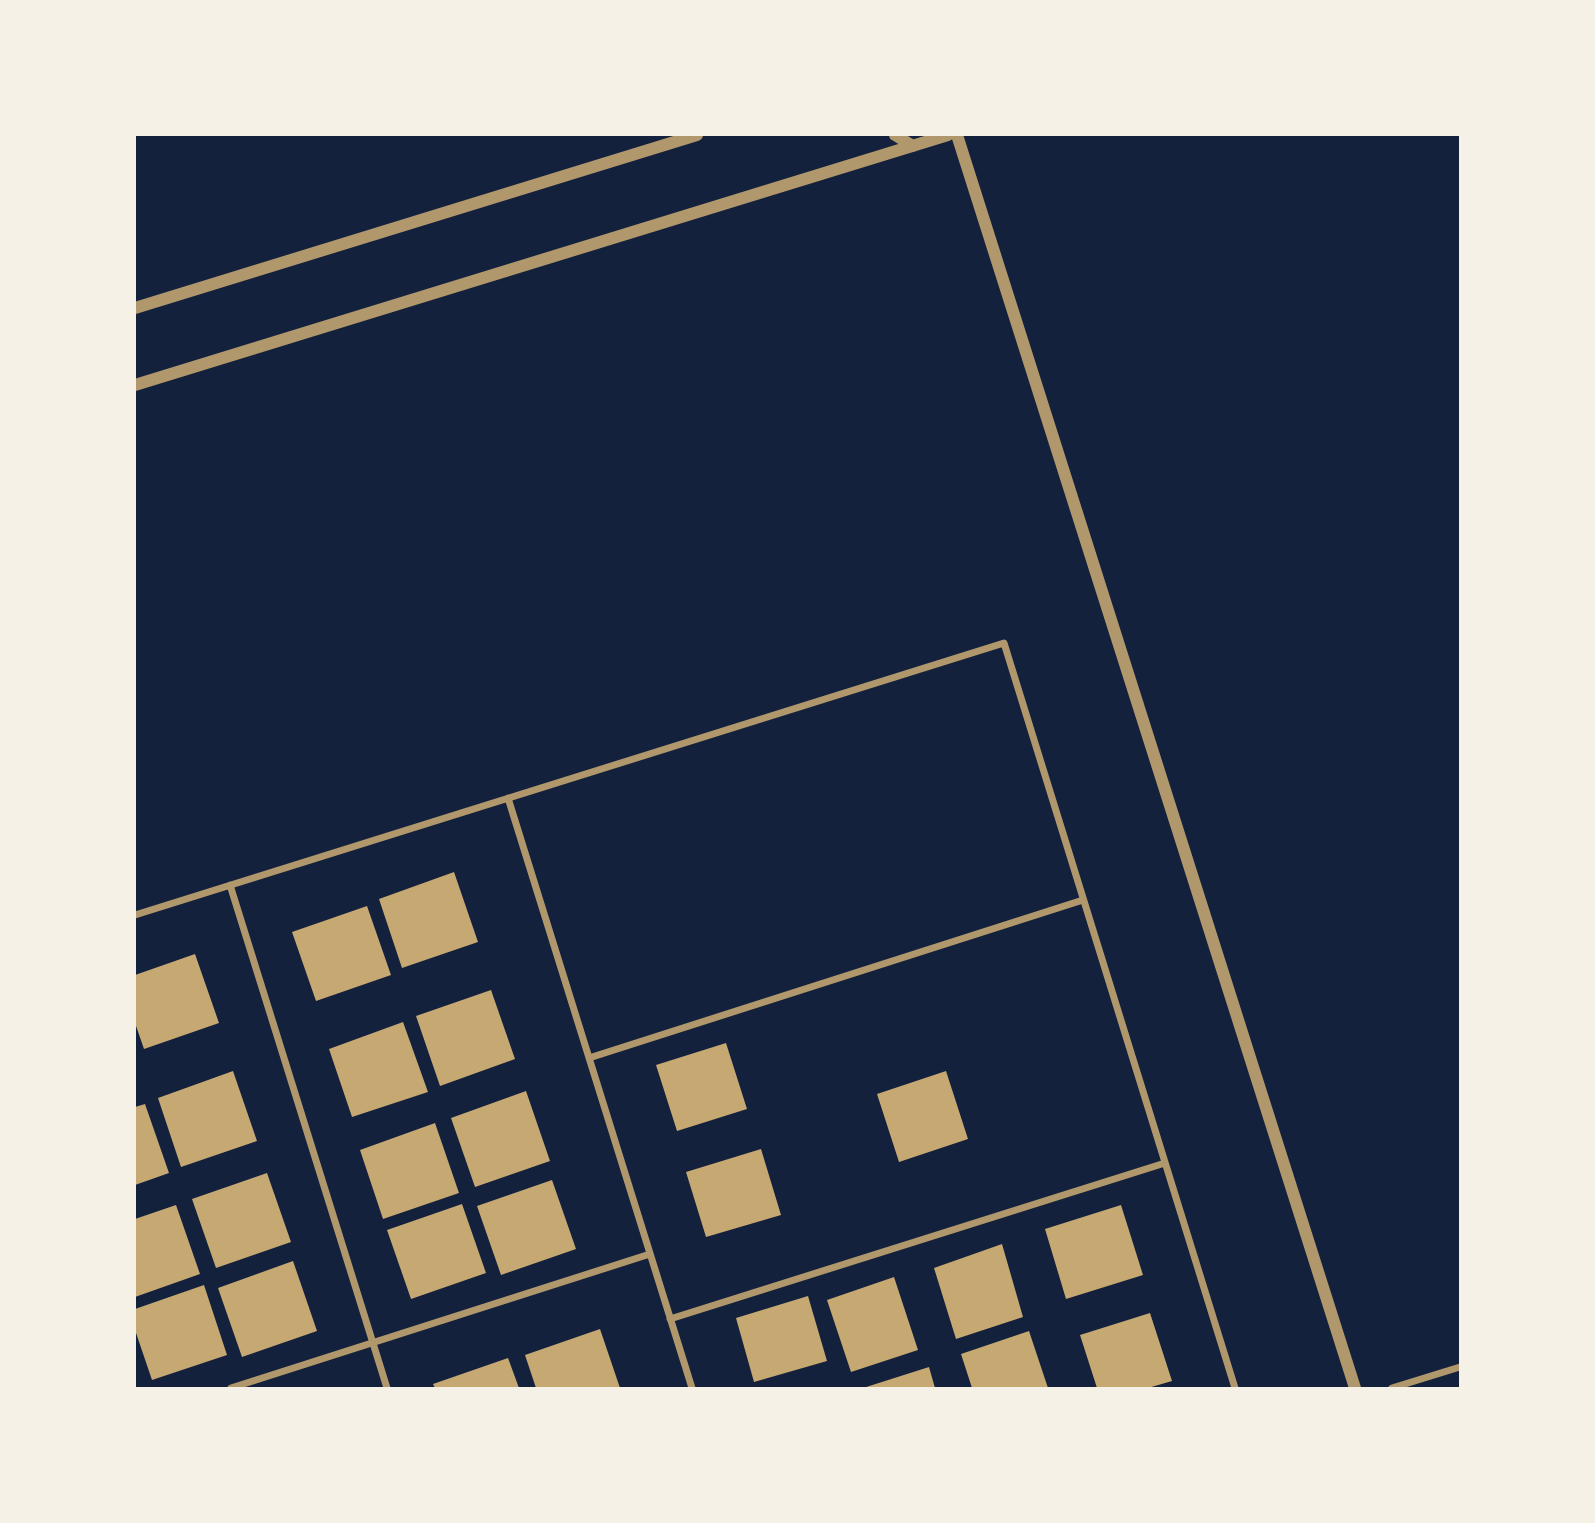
<!DOCTYPE html>
<html>
<head>
<meta charset="utf-8">
<style>
  body { margin:0 }
  #map { position:relative; width:1595px; height:1523px; overflow:hidden; background:#14213d; font-family:"Alegreya Sans",sans-serif }
  canvas { display:block }
  .frame { position:absolute; inset:0; border:136px solid #f6f1e7; pointer-events:none }
</style>
</head>
<body>
<div id="map">
<canvas width="1595" height="1523"></canvas>
<div class="frame"></div>
</div>
<script>
const c = document.querySelector('canvas').getContext('2d');
c.lineJoin = 'round';
function fill(path, color) {
  c.fillStyle = color;
  c.fill(path, 'evenodd');
}
function poly(rows) {
  const path = new Path2D();
  for (const r of rows) {
    path.moveTo(r[0], r[1]);
    for (let i = 2; i < r.length; i += 2) path.lineTo(r[i], r[i + 1]);
  }
  return path;
}
function strokePath(path, color, width, dash) {
  c.strokeStyle = color;
  c.lineWidth = width;
  c.lineCap = dash ? 'butt' : 'round';
  c.setLineDash(dash || []);
  c.stroke(path);
}
fill(poly([
  [454,872,478,942,402,968,379,899],
  [367,906,391,975,316,1001,292,932],
  [195,954,219,1023,144,1049,135,1023,135,975],
  [491,990,515,1059,440,1086,416,1016],
  [403,1022,428,1092,352,1117,329,1049],
  [726,1043,747,1109,677,1131,656,1065],
  [233,1071,257,1141,181,1167,158,1098],
  [946,1071,968,1139,899,1162,877,1094],
  [526,1091,550,1161,475,1187,451,1118],
  [145,1104,169,1173,135,1185,135,1107],
  [435,1123,459,1193,383,1219,360,1150],
  [761,1149,781,1215,706,1237,686,1172],
  [267,1173,291,1242,216,1268,192,1199],
  [552,1180,576,1249,501,1275,477,1206],
  [462,1204,486,1273,411,1299,387,1230],
  [176,1205,200,1274,135,1297,135,1219],
  [1121,1205,1143,1275,1066,1299,1045,1229],
  [1002,1244,1023,1317,956,1339,934,1268],
  [293,1261,317,1331,242,1357,218,1288],
  [894,1277,918,1350,851,1372,827,1300],
  [204,1285,227,1355,152,1380,135,1330,135,1309],
  [808,1296,827,1361,754,1382,736,1318],
  [1150,1313,1172,1381,1148,1388,1097,1388,1080,1335],
  [600,1329,620,1388,536,1388,525,1355],
  [1029,1331,1048,1388,972,1388,961,1354],
  [508,1358,519,1388,435,1388,433,1384],
  [929,1367,935,1388,863,1388]
]), '#c6a872');
strokePath(poly([
  [508,798,692,1388],
  [230,885,387,1388],
  [135,915,1004,643,1235,1388],
  [589,1058,1083,900],
  [670,1319,1165,1163],
  [231,1388,650,1254],
  [1392,1388,1460,1367]
]), '#b1986c', 7);
strokePath(poly([
  [895,135,913,146],
  [957,135,1355,1388],
  [135,308,697,135],
  [135,385,948,135]
]), '#b1986c', 12);
</script>
</body>
</html>
